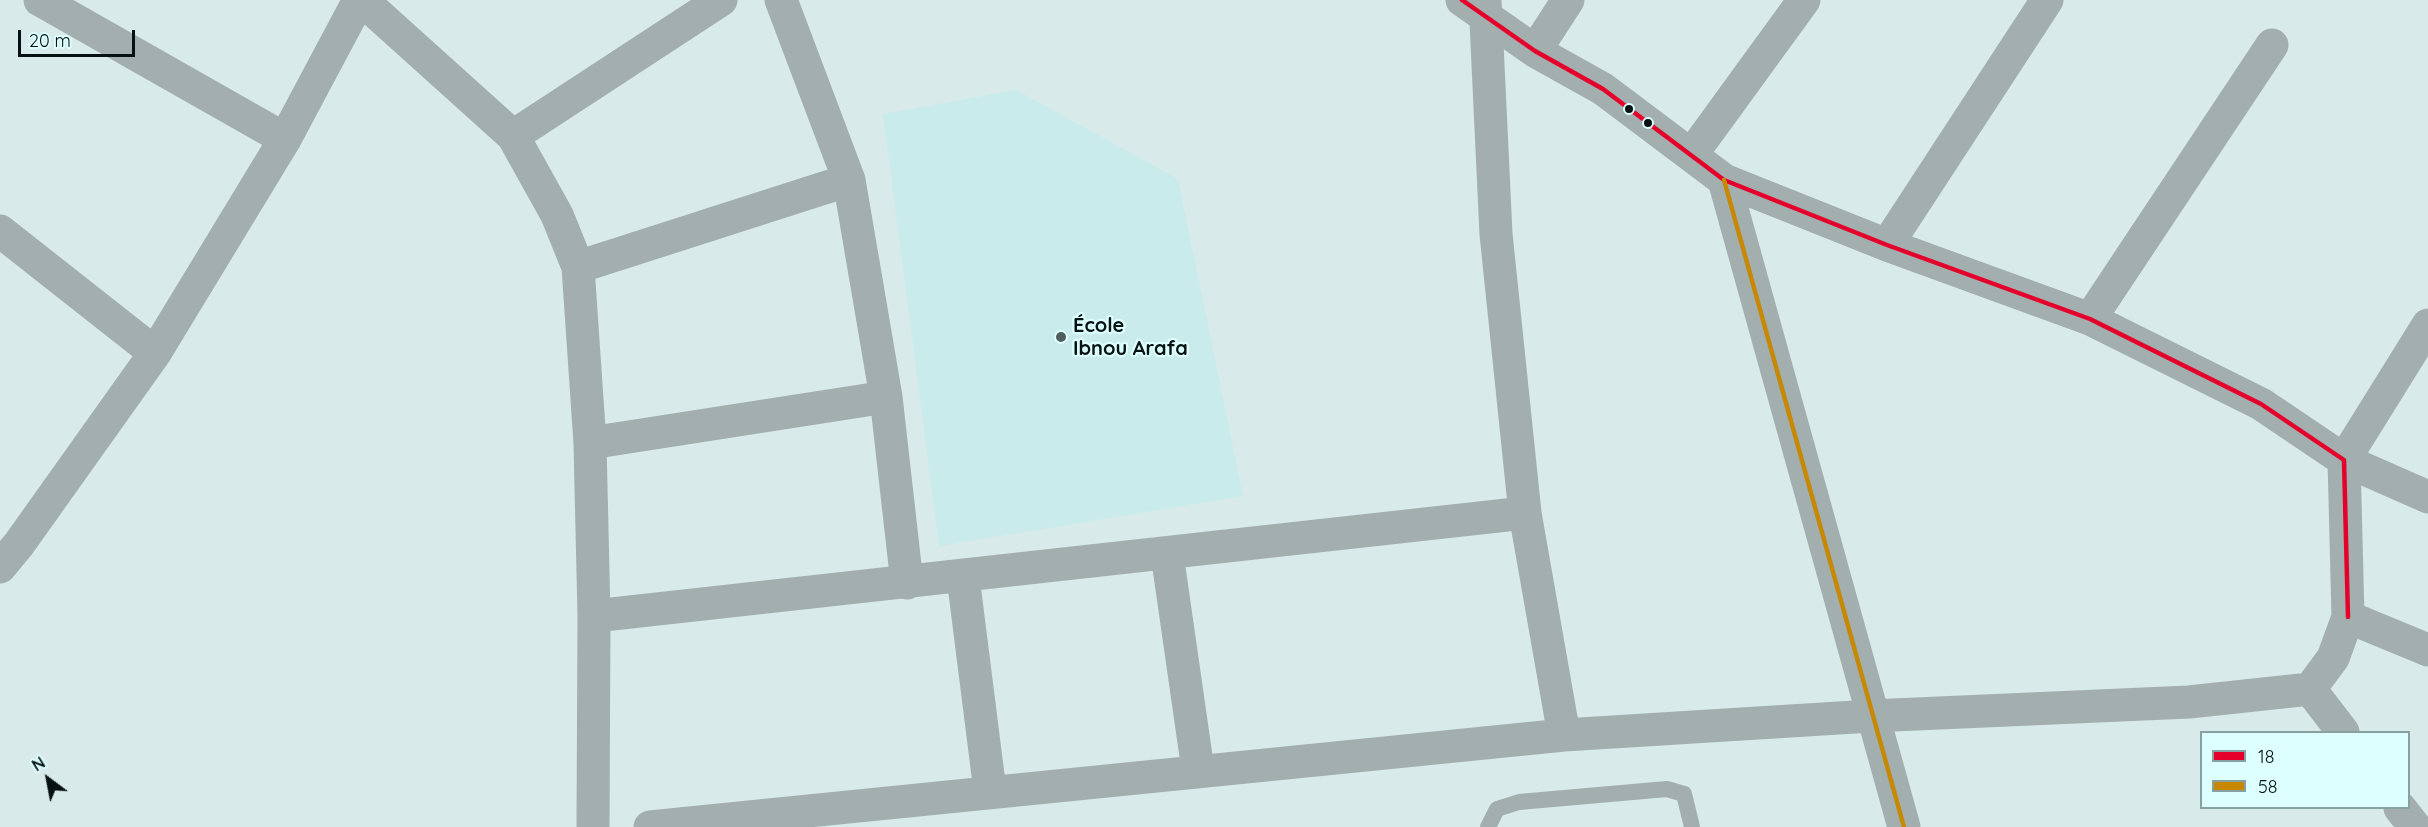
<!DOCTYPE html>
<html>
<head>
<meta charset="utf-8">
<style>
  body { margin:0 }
  #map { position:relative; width:2428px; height:827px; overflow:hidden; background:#d8eaea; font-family:Quicksand,sans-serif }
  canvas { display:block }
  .legend { position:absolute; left:2200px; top:731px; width:210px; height:78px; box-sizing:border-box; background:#dff; border:2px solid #87a0a0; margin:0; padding:8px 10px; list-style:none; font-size:18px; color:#061212 }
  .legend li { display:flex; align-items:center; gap:12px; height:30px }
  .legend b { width:30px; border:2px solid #87a0a0 }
  .north { position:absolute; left:18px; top:749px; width:60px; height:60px; -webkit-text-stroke:4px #dff; paint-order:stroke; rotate:328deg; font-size:16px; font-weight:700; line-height:24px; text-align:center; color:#061212 }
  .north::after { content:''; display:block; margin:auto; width:21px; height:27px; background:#061212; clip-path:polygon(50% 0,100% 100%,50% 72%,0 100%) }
  .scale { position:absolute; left:18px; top:30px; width:117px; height:27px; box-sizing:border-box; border:3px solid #061212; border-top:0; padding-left:8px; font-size:18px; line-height:21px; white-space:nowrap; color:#061212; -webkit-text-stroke:4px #dff; paint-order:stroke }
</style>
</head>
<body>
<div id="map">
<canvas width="2428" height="827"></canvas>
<ul class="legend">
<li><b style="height:8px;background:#e4002b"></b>18</li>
<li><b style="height:8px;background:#c78804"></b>58</li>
</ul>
<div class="north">N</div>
<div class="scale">20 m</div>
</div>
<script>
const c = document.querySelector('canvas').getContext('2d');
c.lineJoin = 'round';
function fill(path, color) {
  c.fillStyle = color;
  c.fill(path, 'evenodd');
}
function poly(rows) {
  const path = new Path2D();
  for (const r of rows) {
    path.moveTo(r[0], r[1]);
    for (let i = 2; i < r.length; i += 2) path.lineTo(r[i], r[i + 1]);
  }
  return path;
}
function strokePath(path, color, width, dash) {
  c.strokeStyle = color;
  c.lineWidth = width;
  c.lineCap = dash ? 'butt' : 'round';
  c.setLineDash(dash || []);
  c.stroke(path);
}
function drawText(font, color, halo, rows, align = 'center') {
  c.font = font + ' Quicksand,sans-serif';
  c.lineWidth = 4.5;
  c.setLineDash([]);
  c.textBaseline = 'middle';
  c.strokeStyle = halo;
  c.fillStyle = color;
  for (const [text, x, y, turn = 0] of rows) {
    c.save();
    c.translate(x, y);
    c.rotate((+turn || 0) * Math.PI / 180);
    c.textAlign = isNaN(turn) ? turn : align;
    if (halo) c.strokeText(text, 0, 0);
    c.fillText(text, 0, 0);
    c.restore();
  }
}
fill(poly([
  [1016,90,1178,179,1243,496,939,546,883,114]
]), '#caebeb');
strokePath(poly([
  [1488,827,1497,809,1519,802,1667,789,1684,794,1692,827]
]), '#a3aeae', 16);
strokePath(poly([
  [40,0,285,139],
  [362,0,513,136,557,215,578,267,590,443,594,616,593,827],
  [781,0,849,180,886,397,907,583],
  [1462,0,1535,51,1603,89,1724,180,1887,245,2090,319,2261,404,2344,460,2348,617],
  [1485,1,1496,234,1525,513,1564,735],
  [1535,51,1568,0],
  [513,136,721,0],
  [1692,154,1804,0],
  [1724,180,1904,827],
  [0,231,155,353],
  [1887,245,2047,0],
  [578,267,849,180],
  [2090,319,2272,45],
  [2428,325,2344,460,2428,497],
  [590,443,886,397],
  [1167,554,1198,770],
  [0,567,19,544,155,353,285,139,359,0],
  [963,577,990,791],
  [594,616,1525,513],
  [2310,689,2343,732],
  [2400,808,2415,827],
  [650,827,1564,735,1871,716,2189,702,2310,689,2333,658,2348,617,2428,650]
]), '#a3aeae', 33);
strokePath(poly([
  [1462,0,1535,51,1603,89,1724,180,1887,245,2090,319,2261,404,2344,460,2348,617]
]), '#e4002b', 4.5);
strokePath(poly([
  [1724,180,1904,827]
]), '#c78804', 4.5);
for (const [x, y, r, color] of [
  [1629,109,5,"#061212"],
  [1648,123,5,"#061212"],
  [1061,337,6,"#505e5e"]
]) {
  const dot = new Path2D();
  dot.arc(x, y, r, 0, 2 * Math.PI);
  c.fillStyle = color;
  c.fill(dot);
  strokePath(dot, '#dff', 2);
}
drawText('bold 20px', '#061212', '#dff', [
  ["École",1073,326],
  ["Ibnou Arafa",1073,349]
], 'left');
</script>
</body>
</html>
